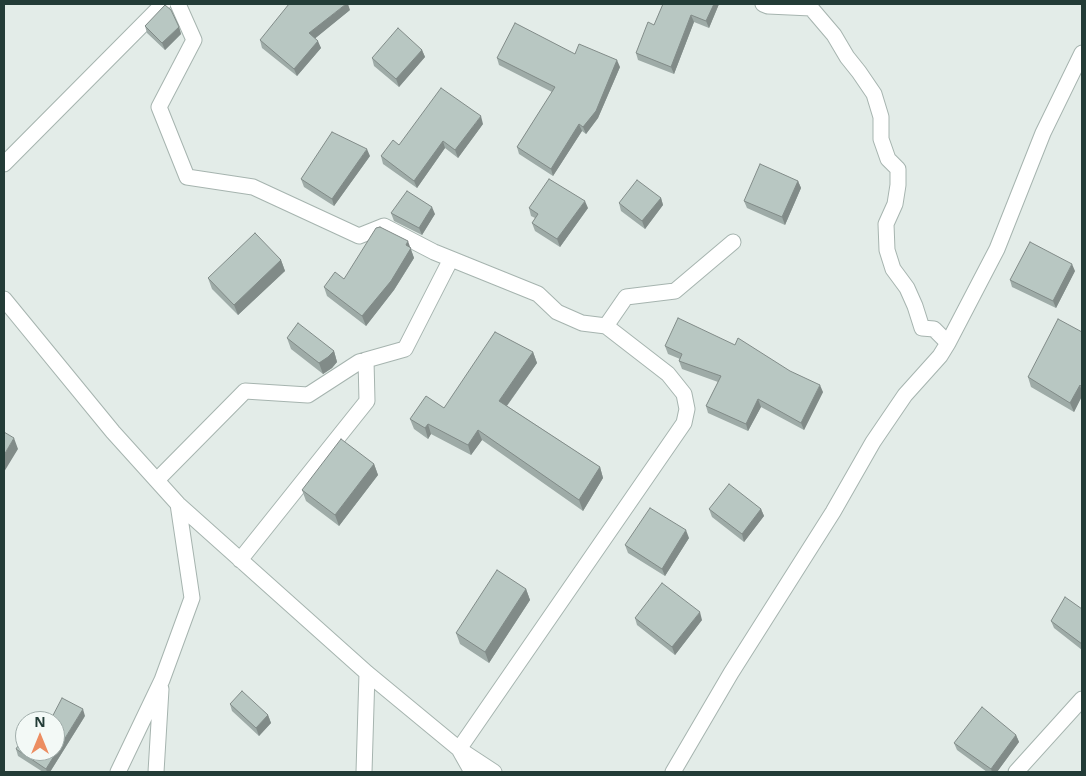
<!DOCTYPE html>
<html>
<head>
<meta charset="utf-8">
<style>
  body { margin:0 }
  #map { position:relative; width:1086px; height:776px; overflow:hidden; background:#e3ece8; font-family:"Open Sans",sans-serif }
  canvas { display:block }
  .frame { position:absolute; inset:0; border:5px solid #233c37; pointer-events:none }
  .north { position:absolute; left:15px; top:711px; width:50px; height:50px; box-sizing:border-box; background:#f3f9f6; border:1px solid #a0adaa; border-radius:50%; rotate:0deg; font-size:14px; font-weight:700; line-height:20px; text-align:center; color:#233c37 }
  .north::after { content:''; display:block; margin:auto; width:18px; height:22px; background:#ec8d61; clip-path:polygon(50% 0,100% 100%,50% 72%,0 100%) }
</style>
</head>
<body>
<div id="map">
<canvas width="1086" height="776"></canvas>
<div class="frame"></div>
<div class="north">N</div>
</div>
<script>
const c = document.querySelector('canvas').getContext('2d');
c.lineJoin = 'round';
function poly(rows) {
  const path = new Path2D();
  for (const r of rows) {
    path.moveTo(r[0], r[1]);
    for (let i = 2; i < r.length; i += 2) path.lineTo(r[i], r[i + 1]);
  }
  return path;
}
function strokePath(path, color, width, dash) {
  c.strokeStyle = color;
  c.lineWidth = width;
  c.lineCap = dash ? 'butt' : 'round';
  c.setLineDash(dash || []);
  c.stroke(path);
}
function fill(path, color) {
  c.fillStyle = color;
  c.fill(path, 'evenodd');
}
const minor = poly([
  [178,4,194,40,159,107,187,177,253,187,359,236,384,226,434,252,538,294,557,312,582,323,606,326,668,374,684,394,687,409,684,423,459,749,472,772],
  [763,4,768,6,811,8,834,35,847,57,859,72,874,94,881,117,881,139,888,159,898,169,898,185,895,204,886,224,887,250,893,269,907,288,915,306,922,328,934,329,948,343],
  [4,164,163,4],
  [4,299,113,432,178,504,367,673,459,749,494,772],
  [606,326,626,297,675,291,733,242],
  [157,480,245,391,308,395,359,362,405,349,451,259],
  [240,560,367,401,366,360],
  [118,772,162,680,192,598,178,504],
  [156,772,161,689],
  [364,772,367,673],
  [673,772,731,673,833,512,873,442,905,395,940,356,948,343,997,249,1043,133,1082,53],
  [1016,772,1082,699]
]);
strokePath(minor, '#a6b4af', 17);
strokePath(minor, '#fff', 15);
fill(poly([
  [663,4,719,4,709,28,694,22,674,74,638,60,636,53,654,25],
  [350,10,315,38,321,48,297,76,262,48,260,40],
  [145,26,179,27,181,34,165,50,147,33],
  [422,50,425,57,399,87,374,66,372,58],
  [575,54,620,67,598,118,586,134,582,131,553,176,519,154,517,147,552,92,499,65,497,58],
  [483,124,458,158,445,148,417,188,383,164,381,156,399,145],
  [370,156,334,206,304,187,301,179],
  [798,181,801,188,785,225,747,208,744,201],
  [661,198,663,205,645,229,621,211,619,203],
  [529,208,588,208,560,247,535,231,532,223,535,218,531,216],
  [391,213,435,214,422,235,394,221],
  [410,247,414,258,394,290,366,326,327,296,324,287,344,279],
  [281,260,285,271,238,315,212,289,208,278],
  [1075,271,1056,308,1012,287,1010,280],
  [1082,332,1082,396,1074,412,1031,387,1028,377],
  [287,338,334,351,337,362,332,368,323,374,291,349],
  [665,346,823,392,804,430,761,407,748,431,708,413,706,406,718,382,682,369,679,361,680,359,668,354],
  [533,352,537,363,507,406,600,467,603,478,583,511,482,440,471,455,431,434,428,439,414,429,410,419,444,408],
  [374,464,378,475,339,526,306,501,302,490],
  [709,509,761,509,764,516,744,542,712,517],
  [689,538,665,576,628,553,625,545],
  [526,589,530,600,489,663,460,644,456,633],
  [1082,609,1082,650,1054,628,1051,621],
  [635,618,702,620,675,655,637,625],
  [230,704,268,715,271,723,259,736,232,711],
  [85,716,50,772,43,772,18,756,16,749,55,751],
  [1016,735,1019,742,997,772,987,772,957,750,954,743]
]), '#9eaba7');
fill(poly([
  [346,4,348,4,350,10,312,41,309,33],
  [714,4,719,4,709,28,706,21],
  [691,15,694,22,674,74,671,67],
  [179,27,181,34,165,50,162,43],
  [318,41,321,48,297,76,294,69],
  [422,50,425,57,399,87,396,79],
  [617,60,620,67,598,118,586,134,583,127],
  [481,116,483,124,458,158,455,150],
  [579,124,582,131,553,176,551,169],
  [443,141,445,148,417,188,414,181],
  [367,149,370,156,334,206,332,199],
  [798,181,801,188,785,225,782,217],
  [661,198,663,205,645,229,642,221],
  [585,201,588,208,560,247,557,239],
  [432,207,435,214,422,235,419,228],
  [408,241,414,258,394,290,366,326,362,316],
  [281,260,285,271,238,315,234,305],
  [1072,264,1075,271,1056,308,1053,301],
  [334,351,337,362,332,368,323,374,319,363],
  [533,352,537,363,503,411,499,401],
  [820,385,823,392,804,430,801,423],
  [1080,385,1082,392,1082,396,1074,412,1070,403],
  [758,399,761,407,748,431,746,424],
  [428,424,431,434,428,439,425,428],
  [478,430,482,440,471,455,468,445],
  [14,438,18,449,4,472,4,455],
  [374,464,378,475,339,526,335,515],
  [600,467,603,478,583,511,579,500],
  [761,509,764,516,744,542,742,534],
  [686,530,689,538,665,576,662,569],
  [526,589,530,600,489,663,485,652],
  [700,612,702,620,675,655,672,647],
  [83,709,85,716,50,772,47,772,46,769],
  [268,715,271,723,259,736,256,728],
  [1016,735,1019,742,997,772,992,772,991,769]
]), '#818b88');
const building = poly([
  [289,4,346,4,309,33,318,41,294,69,260,40,289,4],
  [663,4,714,4,706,21,691,15,671,67,636,53,648,22,654,25,663,4],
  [165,5,171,10,179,27,162,43,145,26,165,5],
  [515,23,575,54,579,44,617,60,596,111,583,127,579,124,551,169,517,147,555,87,497,58,515,23],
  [398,28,422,50,396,79,372,58,398,28],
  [441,88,481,116,455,150,443,141,414,181,381,156,393,140,399,145,441,88],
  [332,132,367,149,332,199,301,179,332,132],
  [760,164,798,181,782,217,744,201,760,164],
  [549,179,585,201,557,239,532,223,538,214,529,208,549,179],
  [637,180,661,198,642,221,619,203,637,180],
  [407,191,432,207,419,228,391,213,407,191],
  [380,227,408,241,406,245,411,248,391,281,362,316,324,287,335,272,344,279,376,228,380,227],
  [255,233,281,260,234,305,208,278,255,233],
  [1030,242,1072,264,1053,301,1010,280,1030,242],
  [678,318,735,345,738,338,790,371,820,385,801,423,758,399,746,424,706,406,721,376,679,361,682,354,665,346,678,318],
  [1058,319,1082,332,1082,387,1080,385,1070,403,1028,377,1058,319],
  [298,323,334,351,328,357,319,363,287,338,298,323],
  [495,332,533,352,499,401,600,467,579,500,478,430,468,445,428,424,425,428,410,419,426,396,444,408,495,332],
  [4,432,14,438,4,455,4,432],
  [341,439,374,464,335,515,302,490,341,439],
  [729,484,761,509,742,534,709,509,729,484],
  [650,508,686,530,662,569,625,545,650,508],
  [497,570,526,589,485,652,456,633,497,570],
  [662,583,700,612,672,647,635,618,662,583],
  [1065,597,1082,609,1082,644,1051,621,1065,597],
  [242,691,268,715,256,728,230,704,242,691],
  [62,698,83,709,46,769,16,749,25,734,25,751,55,751,55,721,50,721,62,698],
  [982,707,1016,735,991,769,954,743,982,707]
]);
fill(building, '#b8c7c2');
strokePath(building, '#818b88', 1);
</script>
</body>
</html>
